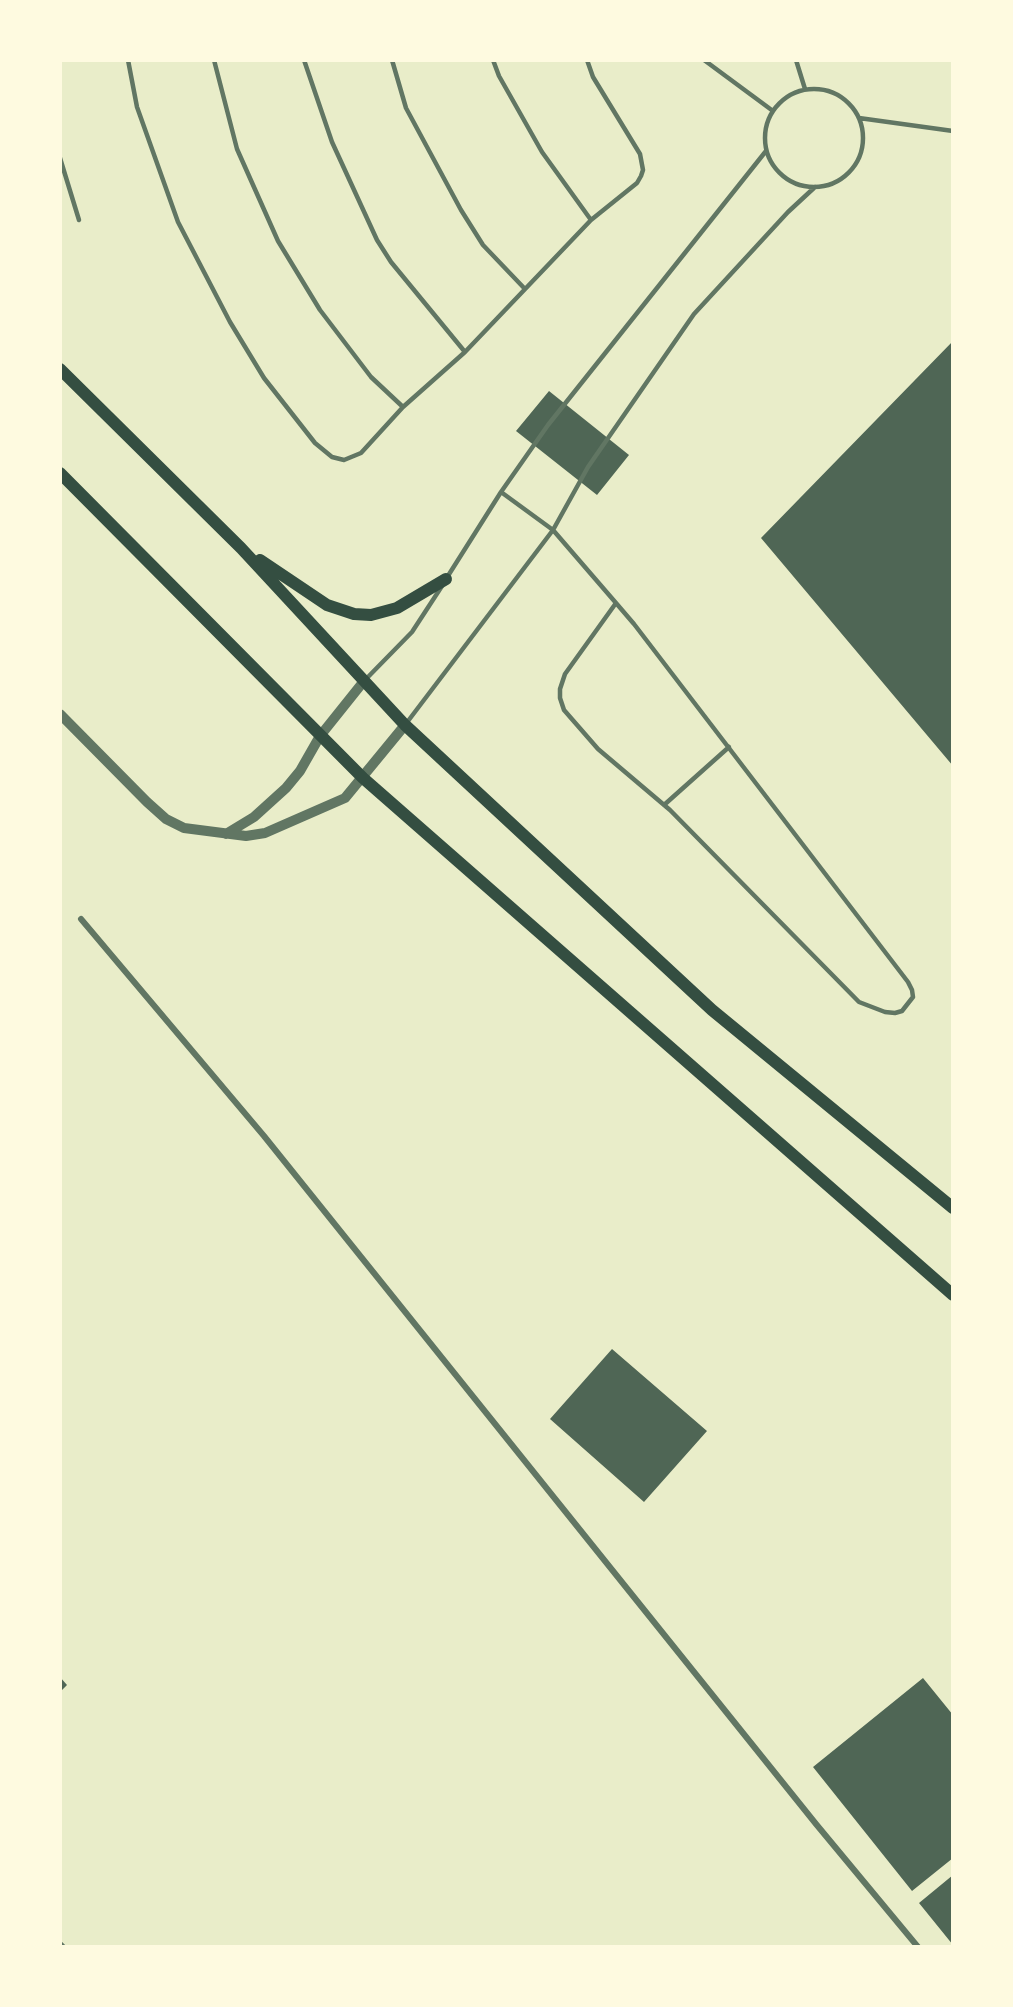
<!DOCTYPE html>
<html>
<head>
<meta charset="utf-8">
<style>
  body { margin:0 }
  #map { position:relative; width:1013px; height:2007px; overflow:hidden; background:#e9edc9; font-family:"Exo 2",sans-serif }
  canvas { display:block }
  .frame { position:absolute; inset:0; border:62px solid #fefae0; pointer-events:none }
</style>
</head>
<body>
<div id="map">
<canvas width="1013" height="2007"></canvas>
<div class="frame"></div>
</div>
<script>
const c = document.querySelector('canvas').getContext('2d');
c.lineJoin = 'round';
function fill(path, color) {
  c.fillStyle = color;
  c.fill(path, 'evenodd');
}
function poly(rows) {
  const path = new Path2D();
  for (const r of rows) {
    if (r.length === 3) {
      path.moveTo(r[0] + r[2], r[1]);
      path.arc(r[0], r[1], r[2], 0, 2 * Math.PI);
      continue;
    }
    path.moveTo(r[0], r[1]);
    for (let i = 2; i < r.length; i += 2) path.lineTo(r[i], r[i + 1]);
  }
  return path;
}
function strokePath(path, color, width, dash) {
  c.strokeStyle = color;
  c.lineWidth = width;
  c.lineCap = dash ? 'butt' : 'round';
  c.setLineDash(dash || []);
  c.stroke(path);
}
fill(poly([
  [953,341,953,766,761,538],
  [549,391,629,455,597,495,516,431],
  [612,1349,707,1431,644,1502,550,1419],
  [60,1677,67,1685,60,1692],
  [923,1678,953,1715,953,1858,912,1891,813,1767],
  [953,1875,953,1945,919,1903]
]), '#4f6655');
strokePath(poly([
  [128,60,137,107,178,222,230,322,264,378,315,443,332,457,344,460,361,453,403,407,465,352,591,220,637,183,641,176,643,170,640,154,593,77,587,60],
  [214,60,237,149,278,241,320,310,371,377,403,407],
  [304,60,332,142,377,240,391,262,465,352],
  [392,60,406,108,461,210,483,245,525,289],
  [493,60,499,76,542,152,591,220],
  [704,60,773,111],
  [796,60,805,89],
  [814,138,49],
  [859,118,953,131],
  [60,158,79,220],
  [501,492,553,530,616,603,634,624,908,982,912,990,913,997,902,1011,895,1013,885,1012,859,1002,670,810,598,749,564,710,560,698,560,689,565,674,616,603],
  [446,579,501,492,548,425,766,151],
  [366,679,412,632,442,586],
  [405,725,553,530,588,467,694,314,788,212,815,187],
  [664,805,729,747]
]), '#617663', 4.5);
strokePath(poly([
  [81,919,264,1136,816,1824,918,1947],
  [60,1944,63,1947]
]), '#617663', 6);
strokePath(poly([
  [60,714,147,802,166,819,184,828,246,836,265,833,345,798,405,725],
  [226,834,254,817,286,788,300,771,320,736,364,681]
]), '#617663', 10);
strokePath(poly([
  [60,369,241,548,405,725,712,1010,953,1208],
  [60,473,363,778,953,1295],
  [260,560,327,605,354,614,371,615,397,608,446,579]
]), '#344e41', 12);
</script>
</body>
</html>
